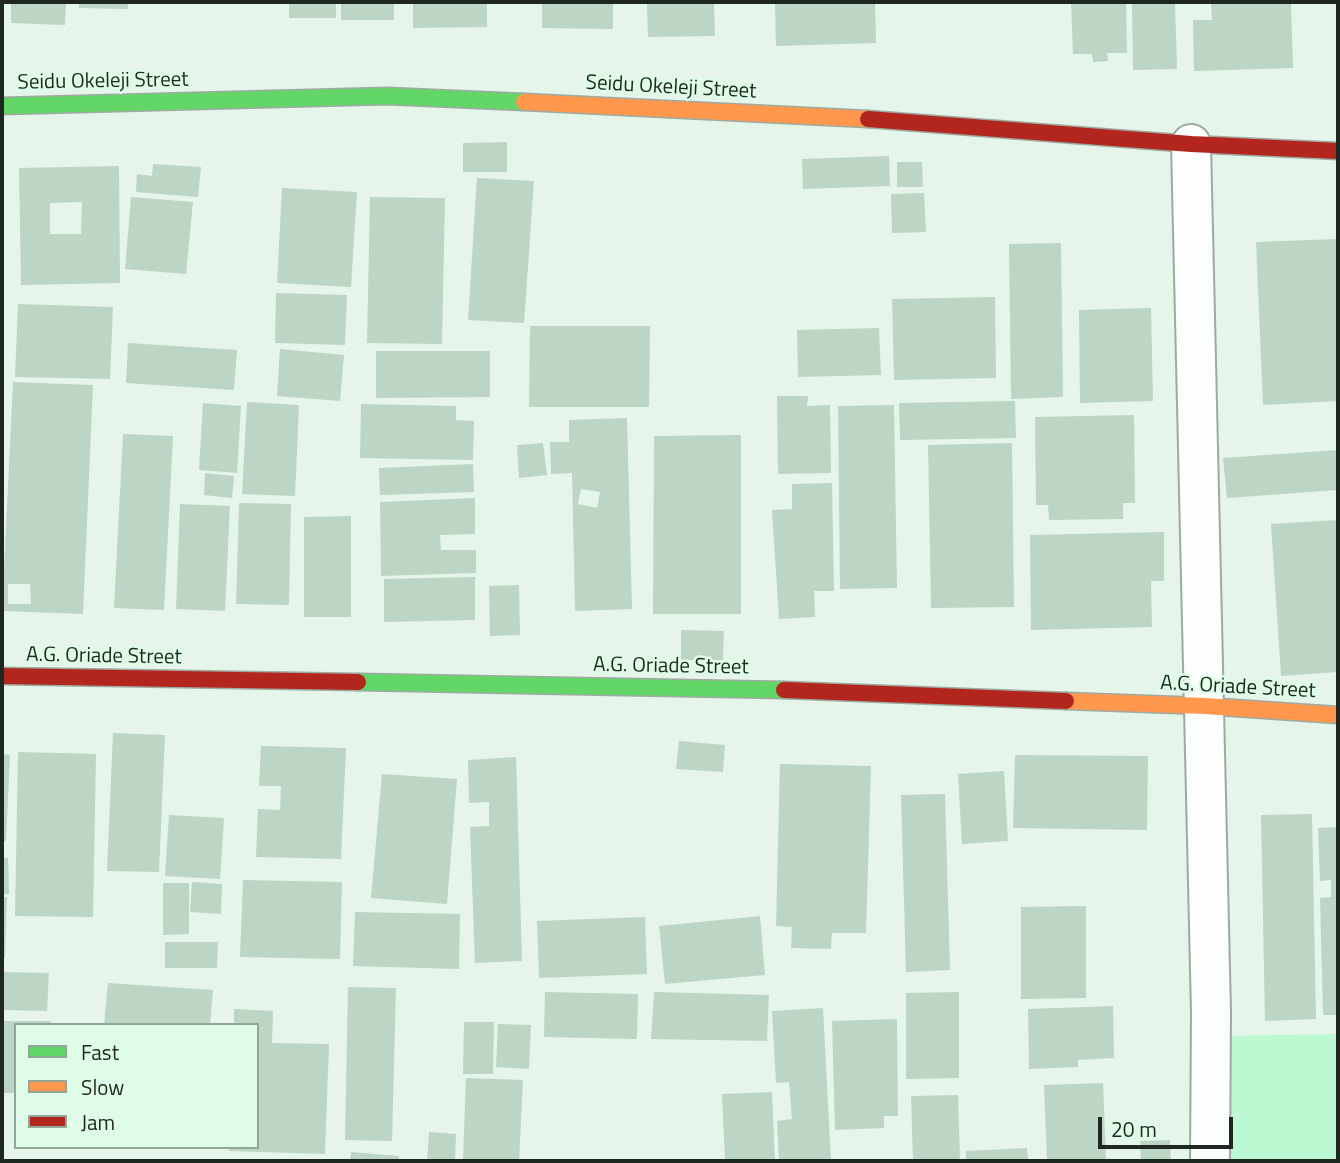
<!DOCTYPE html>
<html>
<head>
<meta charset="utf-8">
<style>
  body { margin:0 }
  #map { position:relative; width:1340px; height:1163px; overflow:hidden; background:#e5f5ea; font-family:"Titillium Web",sans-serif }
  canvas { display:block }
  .frame { position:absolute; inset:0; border:4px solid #1e2821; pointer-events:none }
  .legend { position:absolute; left:14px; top:1023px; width:245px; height:126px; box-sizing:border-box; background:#defce7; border:2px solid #91a798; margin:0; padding:9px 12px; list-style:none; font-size:21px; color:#1e2821 }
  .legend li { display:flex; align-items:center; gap:14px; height:35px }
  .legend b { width:35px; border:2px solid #91a798 }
  .scale { position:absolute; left:1098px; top:1117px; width:135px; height:32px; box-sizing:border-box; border:4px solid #1e2821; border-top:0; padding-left:9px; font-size:21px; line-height:24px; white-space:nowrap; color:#1e2821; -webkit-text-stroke:5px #defce7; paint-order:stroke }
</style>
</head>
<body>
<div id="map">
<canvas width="1340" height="1163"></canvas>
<div class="frame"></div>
<ul class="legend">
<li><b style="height:9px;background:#63d668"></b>Fast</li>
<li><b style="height:9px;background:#ff974d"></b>Slow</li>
<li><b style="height:9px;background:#b3261e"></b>Jam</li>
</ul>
<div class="scale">20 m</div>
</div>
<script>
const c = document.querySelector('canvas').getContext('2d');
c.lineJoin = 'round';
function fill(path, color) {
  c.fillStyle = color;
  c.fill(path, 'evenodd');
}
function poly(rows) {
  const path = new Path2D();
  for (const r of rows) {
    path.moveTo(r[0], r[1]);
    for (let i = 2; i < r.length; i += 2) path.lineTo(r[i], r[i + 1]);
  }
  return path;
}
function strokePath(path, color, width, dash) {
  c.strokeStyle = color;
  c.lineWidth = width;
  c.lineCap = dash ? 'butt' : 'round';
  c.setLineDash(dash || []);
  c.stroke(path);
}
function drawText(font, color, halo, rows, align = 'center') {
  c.font = font + ' "Titillium Web",sans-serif';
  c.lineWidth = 5;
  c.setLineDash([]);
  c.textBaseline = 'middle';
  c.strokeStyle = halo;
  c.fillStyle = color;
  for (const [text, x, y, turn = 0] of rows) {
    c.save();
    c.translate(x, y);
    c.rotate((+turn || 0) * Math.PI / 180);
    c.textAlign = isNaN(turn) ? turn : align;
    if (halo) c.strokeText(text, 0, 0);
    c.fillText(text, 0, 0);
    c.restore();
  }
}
fill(poly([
  [1338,1034,1338,1161,1225,1161,1224,1036]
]), '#bcf9d2');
fill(poly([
  [11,2,66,2,65,25,11,23],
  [79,2,128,2,128,9,79,8],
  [289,2,336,2,336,18,289,18],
  [341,2,394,2,394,20,341,20],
  [413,2,487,2,487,27,413,28],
  [542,2,613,2,613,29,542,28],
  [647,2,714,2,715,36,648,37],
  [775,2,875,2,876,43,776,46],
  [1071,2,1126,2,1127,53,1107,53,1108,61,1093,62,1092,54,1073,54],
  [1132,2,1175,2,1177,69,1133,70],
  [1211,2,1291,2,1293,68,1194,71,1193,20,1212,20],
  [507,142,507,172,463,172,463,143],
  [889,156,890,186,803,189,802,159],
  [897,162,922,162,923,187,897,187],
  [153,164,201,167,198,197,136,192,137,174,152,176],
  [119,166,120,283,21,285,19,168],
  [82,202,81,234,50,234,50,203],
  [477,178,534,181,524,323,468,320],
  [282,188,357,192,351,287,277,283],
  [924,193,926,232,892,233,891,194],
  [131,197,193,202,186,274,125,269],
  [370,197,445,198,442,344,367,343],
  [1338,239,1338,401,1263,405,1256,242],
  [1061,243,1063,397,1011,399,1009,244],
  [276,293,347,295,345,345,275,343],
  [995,297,996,378,894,380,892,299],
  [18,304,113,307,110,379,15,377],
  [1151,308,1153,401,1080,403,1079,310],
  [530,326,650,326,649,407,529,407],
  [879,328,881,375,798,377,797,330],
  [128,343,237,350,234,390,126,383],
  [280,349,344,355,340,401,277,396],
  [376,351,490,351,490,397,376,398],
  [13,382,93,385,83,614,2,611],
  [8,584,30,584,31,604,8,604],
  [777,396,808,396,807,406,830,405,831,473,778,474],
  [1015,401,1016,438,900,440,899,403],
  [247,402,299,405,295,496,242,494],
  [203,403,241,406,237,473,199,470],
  [361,404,456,406,456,420,474,421,473,460,360,458],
  [894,405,897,588,840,589,838,406],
  [1134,415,1135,503,1123,503,1123,519,1049,520,1048,505,1036,505,1035,417],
  [627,418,632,609,575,611,572,473,551,474,550,442,569,442,569,420],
  [581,489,600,492,597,508,578,504],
  [123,434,173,436,164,610,114,608],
  [741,435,741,614,653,614,654,436],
  [543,443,547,475,519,478,517,445],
  [1012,443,1014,607,931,608,928,445],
  [1338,450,1338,490,1227,498,1223,458],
  [473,464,474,492,380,495,379,468],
  [205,473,234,476,232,498,204,495],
  [832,483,834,591,814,591,815,617,779,619,772,510,792,509,792,484],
  [475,498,475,534,440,535,441,550,476,550,476,573,381,576,380,502],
  [239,503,291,504,289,605,236,604],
  [180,504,230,506,225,611,176,609],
  [351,516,351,617,304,617,304,517],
  [1338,520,1338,672,1281,676,1271,524],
  [1164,532,1164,581,1151,581,1152,627,1031,630,1030,535],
  [475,577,475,620,384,622,384,579],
  [519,585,520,635,490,636,489,586],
  [681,630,724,631,723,660,681,660],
  [113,733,165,735,159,872,107,871],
  [679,741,725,745,723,772,676,769],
  [261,746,346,748,341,859,256,857,258,809,280,810,281,786,259,786],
  [18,752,96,754,93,917,15,916],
  [2,754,10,755,6,841,2,841],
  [1015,755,1148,756,1147,830,1013,828],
  [516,757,522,961,475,963,470,827,489,826,489,802,469,803,468,760],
  [780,764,871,766,866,933,832,933,831,949,791,948,792,927,776,926],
  [1004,771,1008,841,962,844,958,774],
  [382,774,457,779,447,904,371,898],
  [945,794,950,970,906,972,901,795],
  [1312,814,1316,1019,1265,1021,1261,815],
  [169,815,224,818,220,879,165,876],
  [1338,827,1338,1015,1323,1015,1320,898,1331,897,1331,880,1320,881,1318,828],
  [2,858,8,858,9,894,2,894],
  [243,880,342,882,340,959,240,957],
  [192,882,222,884,221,914,190,912],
  [163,883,189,883,189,934,163,935],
  [2,897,7,897,5,958,2,957],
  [1086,906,1086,998,1021,999,1021,907],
  [355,912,460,914,459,969,353,966],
  [760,916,765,975,665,984,659,926],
  [645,917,647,974,539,978,537,921],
  [165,942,218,942,217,968,165,968],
  [2,972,49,973,47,1011,2,1010],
  [108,983,213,990,210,1025,104,1025],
  [348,987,396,988,392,1141,345,1140],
  [545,992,638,994,637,1039,544,1037],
  [654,992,769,995,767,1041,651,1039],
  [959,992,959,1078,906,1079,906,993],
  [1113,1006,1114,1058,1078,1060,1078,1067,1029,1069,1028,1009],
  [823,1008,831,1161,779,1161,777,1121,792,1119,789,1082,776,1083,772,1011],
  [234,1009,273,1011,272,1043,329,1044,325,1154,229,1151,229,1147,257,1147,257,1025,234,1025],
  [897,1019,898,1116,884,1116,884,1128,835,1130,832,1021],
  [2,1021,51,1021,51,1025,16,1025,16,1093,2,1093],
  [464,1022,494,1022,493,1074,463,1074],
  [498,1024,531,1025,529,1069,496,1067],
  [466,1078,523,1080,519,1161,463,1161],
  [1103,1083,1106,1161,1047,1161,1044,1085],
  [772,1092,775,1161,725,1161,722,1094],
  [958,1095,960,1161,913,1161,911,1096],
  [429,1132,456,1134,455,1161,427,1161],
  [1170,1140,1171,1161,1141,1161,1140,1141],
  [1027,1148,1028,1161,966,1161,966,1151],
  [351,1152,399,1156,399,1161,350,1161]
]), '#bcd5c5');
const street = poly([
  [1191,144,1211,1013,1210,1161]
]);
const fast = poly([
  [2,106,387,96,524,102],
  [358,682,784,690]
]);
const slow = poly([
  [524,102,868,119],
  [1066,701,1205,706,1338,715]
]);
const jam = poly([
  [868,119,1191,144,1338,151],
  [2,676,358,682],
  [784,690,1066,701]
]);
strokePath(street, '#9daaa1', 42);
strokePath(fast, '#9daaa1', 19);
strokePath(slow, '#9daaa1', 19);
strokePath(jam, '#9daaa1', 19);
strokePath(street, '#fbfefc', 38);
strokePath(fast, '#63d668', 16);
strokePath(slow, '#ff974d', 16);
strokePath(jam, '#b3261e', 16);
drawText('21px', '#1e2821', '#defce7', [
  ["Seidu Okeleji Street",103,82,-1],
  ["Seidu Okeleji Street",671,88,3],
  ["A.G. Oriade Street",104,657,1],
  ["A.G. Oriade Street",671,667,1],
  ["A.G. Oriade Street",1238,688,3]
]);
</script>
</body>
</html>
